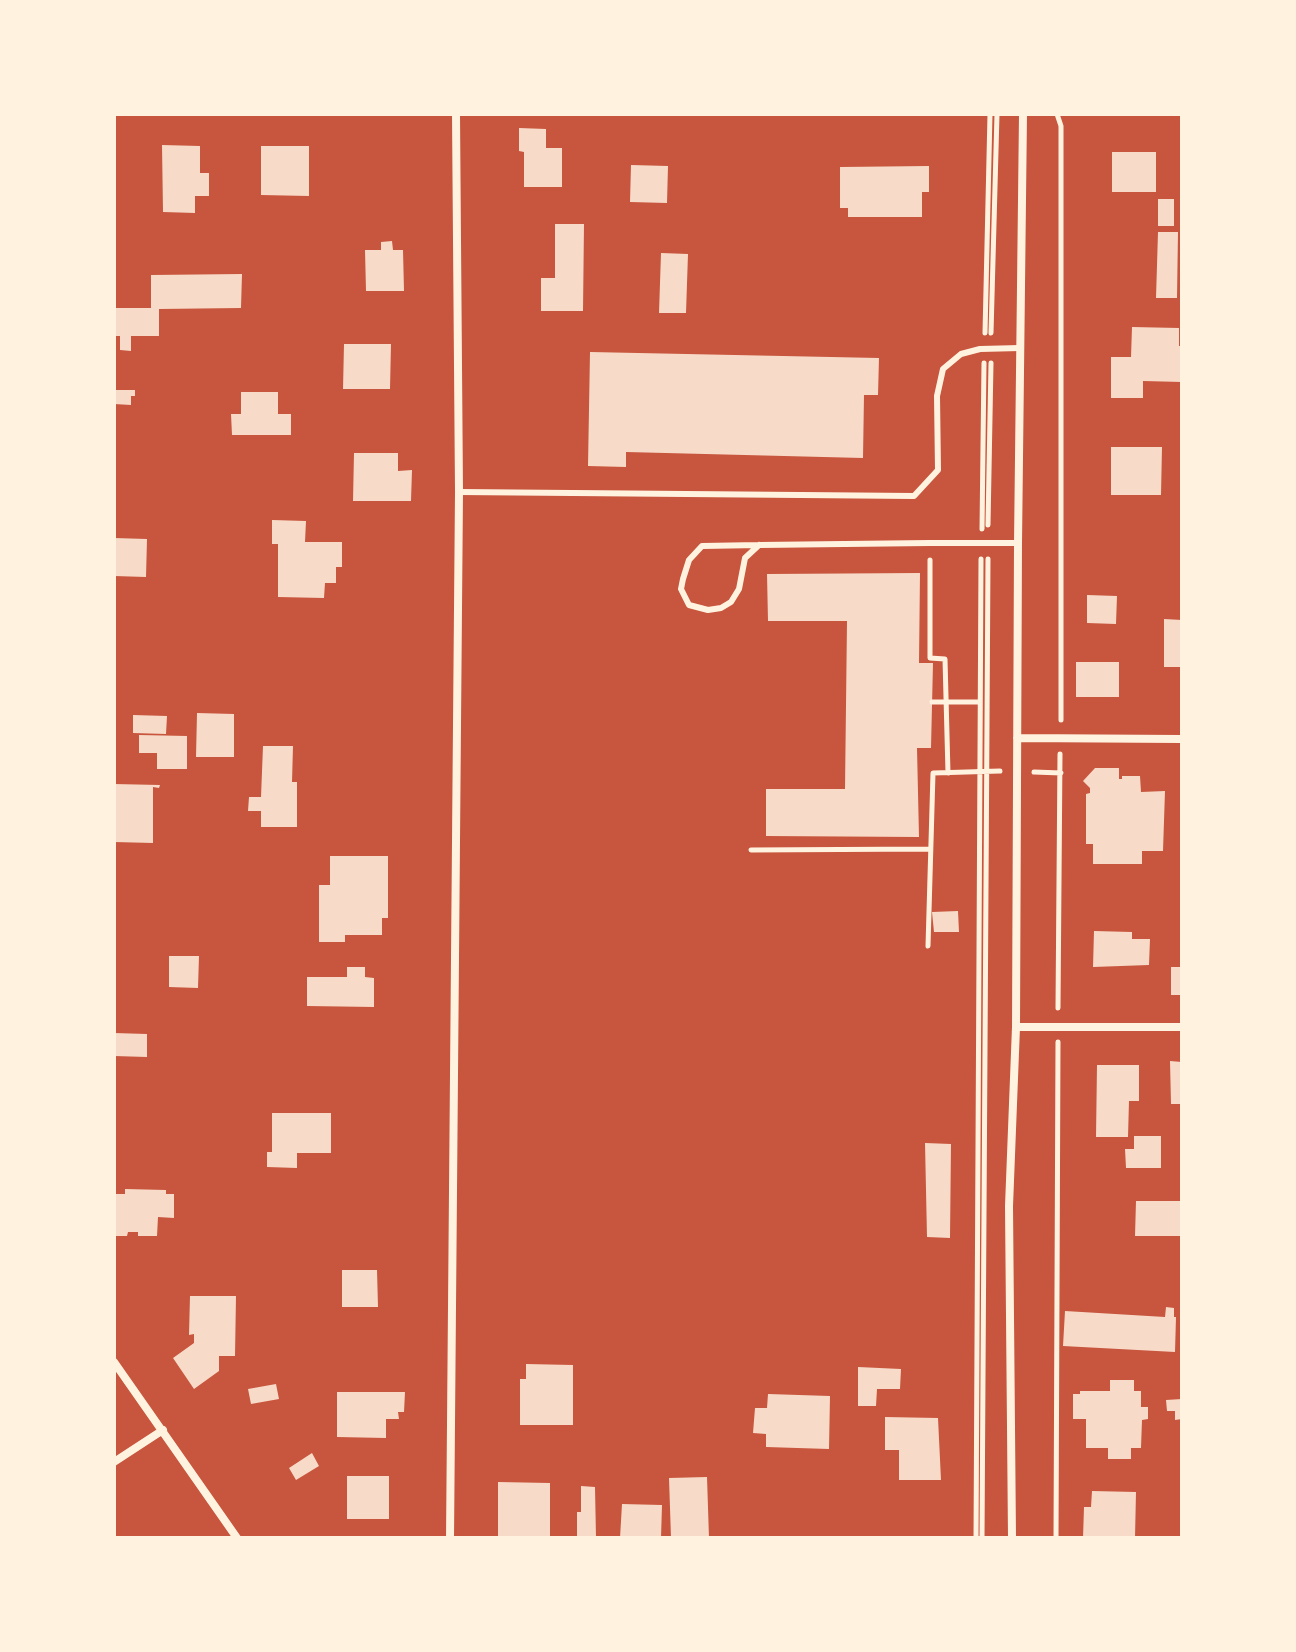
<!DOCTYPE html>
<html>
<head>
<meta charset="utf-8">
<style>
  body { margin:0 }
  #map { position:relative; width:1296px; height:1652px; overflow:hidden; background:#c8553d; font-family:"Varela Round",sans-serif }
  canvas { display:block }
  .frame { position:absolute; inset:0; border:116px solid #fff3e0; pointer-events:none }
</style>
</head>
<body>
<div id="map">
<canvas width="1296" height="1652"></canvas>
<div class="frame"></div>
</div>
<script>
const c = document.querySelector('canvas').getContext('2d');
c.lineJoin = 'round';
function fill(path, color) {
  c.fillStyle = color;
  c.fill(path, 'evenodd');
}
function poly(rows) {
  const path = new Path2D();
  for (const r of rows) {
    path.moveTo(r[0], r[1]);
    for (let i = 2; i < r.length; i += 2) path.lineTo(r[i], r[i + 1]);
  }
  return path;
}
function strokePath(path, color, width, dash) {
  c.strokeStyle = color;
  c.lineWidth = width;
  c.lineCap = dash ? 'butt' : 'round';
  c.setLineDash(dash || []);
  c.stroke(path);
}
fill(poly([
  [519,128,546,129,546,148,562,148,562,187,524,187,524,152,519,151],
  [162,145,200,146,200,173,209,173,209,196,195,196,195,213,163,212],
  [261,146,309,146,309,196,261,195],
  [1112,152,1156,152,1156,192,1112,192],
  [631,165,668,166,667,203,630,202],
  [929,166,929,192,922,192,922,217,848,217,848,208,840,208,840,167],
  [1158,199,1174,199,1174,226,1158,226],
  [555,224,584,224,583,311,541,311,541,278,555,278],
  [1158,232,1178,232,1177,298,1156,298],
  [392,241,393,250,403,250,404,291,366,291,365,250,381,250,381,242],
  [661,253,688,254,686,313,659,313],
  [242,274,241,308,159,309,159,336,131,336,131,351,120,350,120,336,114,336,114,308,151,308,151,275],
  [1132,327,1179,328,1179,346,1182,346,1182,382,1143,381,1143,398,1111,398,1111,357,1131,357],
  [344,344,391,344,390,389,343,389],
  [590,352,879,358,878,395,864,395,863,458,626,452,626,467,588,466],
  [114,390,135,390,135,396,131,396,131,405,114,404],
  [241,392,278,392,278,414,291,414,291,435,232,435,231,414,241,414],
  [1111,447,1162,447,1161,495,1111,495],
  [354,453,398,453,398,471,412,470,411,501,353,501],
  [272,520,306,521,305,542,342,542,342,567,336,567,336,583,325,583,324,598,278,597,278,544,272,544],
  [114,538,147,539,146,577,114,576],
  [920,573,919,663,933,663,931,748,917,748,919,837,766,836,766,789,845,789,847,621,768,621,767,574],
  [1087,595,1117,596,1116,624,1087,623],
  [1164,619,1182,620,1180,667,1164,667],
  [1076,662,1119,662,1119,697,1076,697],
  [197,713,234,714,234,757,196,757],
  [133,715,167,716,166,734,133,733],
  [139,735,187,736,187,769,157,769,157,753,139,753],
  [263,746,293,746,292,782,297,782,297,827,261,827,261,811,248,811,249,797,261,797],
  [1095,768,1119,768,1119,779,1122,779,1122,776,1140,776,1141,792,1165,791,1163,851,1142,851,1142,864,1093,864,1093,844,1086,844,1086,794,1090,793,1090,788,1083,781],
  [114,784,160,785,159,788,153,787,153,843,114,842],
  [330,856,388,856,388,918,382,918,382,935,345,935,345,942,319,942,319,885,330,885],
  [958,911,959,932,934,932,932,912],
  [1094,931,1132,932,1132,939,1150,939,1149,965,1093,967],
  [169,956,199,956,198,988,169,987],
  [347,967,365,967,365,977,374,978,374,1007,307,1006,307,977,347,977],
  [1171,967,1182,967,1182,995,1171,995],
  [114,1033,147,1034,147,1057,114,1056],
  [1170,1061,1182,1062,1182,1104,1171,1104],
  [1097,1065,1139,1065,1139,1101,1129,1101,1128,1137,1096,1137],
  [272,1113,331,1113,331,1153,297,1153,297,1168,267,1167,267,1152,272,1152],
  [1134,1136,1161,1136,1161,1168,1126,1168,1125,1149,1134,1149],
  [925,1143,951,1144,950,1238,927,1237],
  [125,1189,166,1190,166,1194,174,1194,174,1218,158,1217,157,1236,138,1236,138,1232,128,1232,127,1236,114,1236,114,1194,125,1194],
  [1136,1201,1182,1201,1182,1236,1135,1236],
  [342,1270,377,1270,378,1307,342,1307],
  [190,1296,236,1296,235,1356,219,1356,219,1371,194,1389,173,1358,194,1343,194,1334,189,1335],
  [1166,1307,1174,1308,1174,1317,1176,1317,1175,1352,1063,1346,1065,1311,1165,1317],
  [526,1364,573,1365,573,1425,520,1425,520,1379,526,1379],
  [858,1367,901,1369,900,1389,877,1389,876,1406,858,1406],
  [1110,1380,1134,1380,1134,1391,1141,1391,1141,1407,1148,1407,1148,1419,1142,1420,1141,1448,1131,1448,1131,1459,1108,1459,1108,1448,1086,1448,1086,1419,1073,1419,1073,1394,1080,1394,1080,1391,1110,1391],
  [276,1384,279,1399,251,1404,248,1389],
  [337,1392,405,1392,404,1412,398,1412,399,1419,386,1419,386,1438,337,1437],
  [768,1394,830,1396,829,1449,766,1447,766,1434,753,1433,755,1408,767,1408],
  [1182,1399,1182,1419,1175,1420,1175,1411,1167,1411,1166,1400],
  [885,1417,938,1418,941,1480,899,1480,899,1450,885,1450],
  [312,1453,319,1466,296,1480,289,1468],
  [347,1476,389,1476,389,1519,347,1519],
  [707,1477,709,1538,671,1538,669,1478],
  [498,1482,550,1483,550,1538,498,1538],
  [581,1486,595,1487,596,1538,577,1538,577,1512,581,1512],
  [1092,1491,1136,1492,1135,1538,1083,1538,1084,1507,1091,1507],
  [622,1504,662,1505,661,1538,620,1538]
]), '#f7dbc8');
strokePath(poly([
  [1057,114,1061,126,1061,720],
  [985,333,990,114],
  [991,333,997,114],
  [988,525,991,363],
  [982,529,984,363],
  [930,560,930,658,945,659,948,773],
  [932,702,980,702],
  [1034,772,1061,773],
  [751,850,930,849],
  [928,946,933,773,1000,771],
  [1058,1008,1060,754],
  [976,1538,981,559],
  [982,1538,988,559],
  [1056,1538,1058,1042]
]), '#fff3e0', 5);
strokePath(poly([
  [459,492,914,496,938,470,937,396,943,369,961,354,980,349,1020,348],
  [759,545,745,558,739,589,731,602,721,608,708,610,689,605,681,589,683,579,689,560,702,546,759,545,930,543,1018,543]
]), '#fff3e0', 6);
strokePath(poly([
  [1017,738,1182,739],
  [1016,1027,1182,1027],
  [114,1362,237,1538],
  [114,1462,163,1430],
  [450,1538,459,492,456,114],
  [1012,1538,1009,1206,1016,1027,1018,543,1023,114]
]), '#fff3e0', 8);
</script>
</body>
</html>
